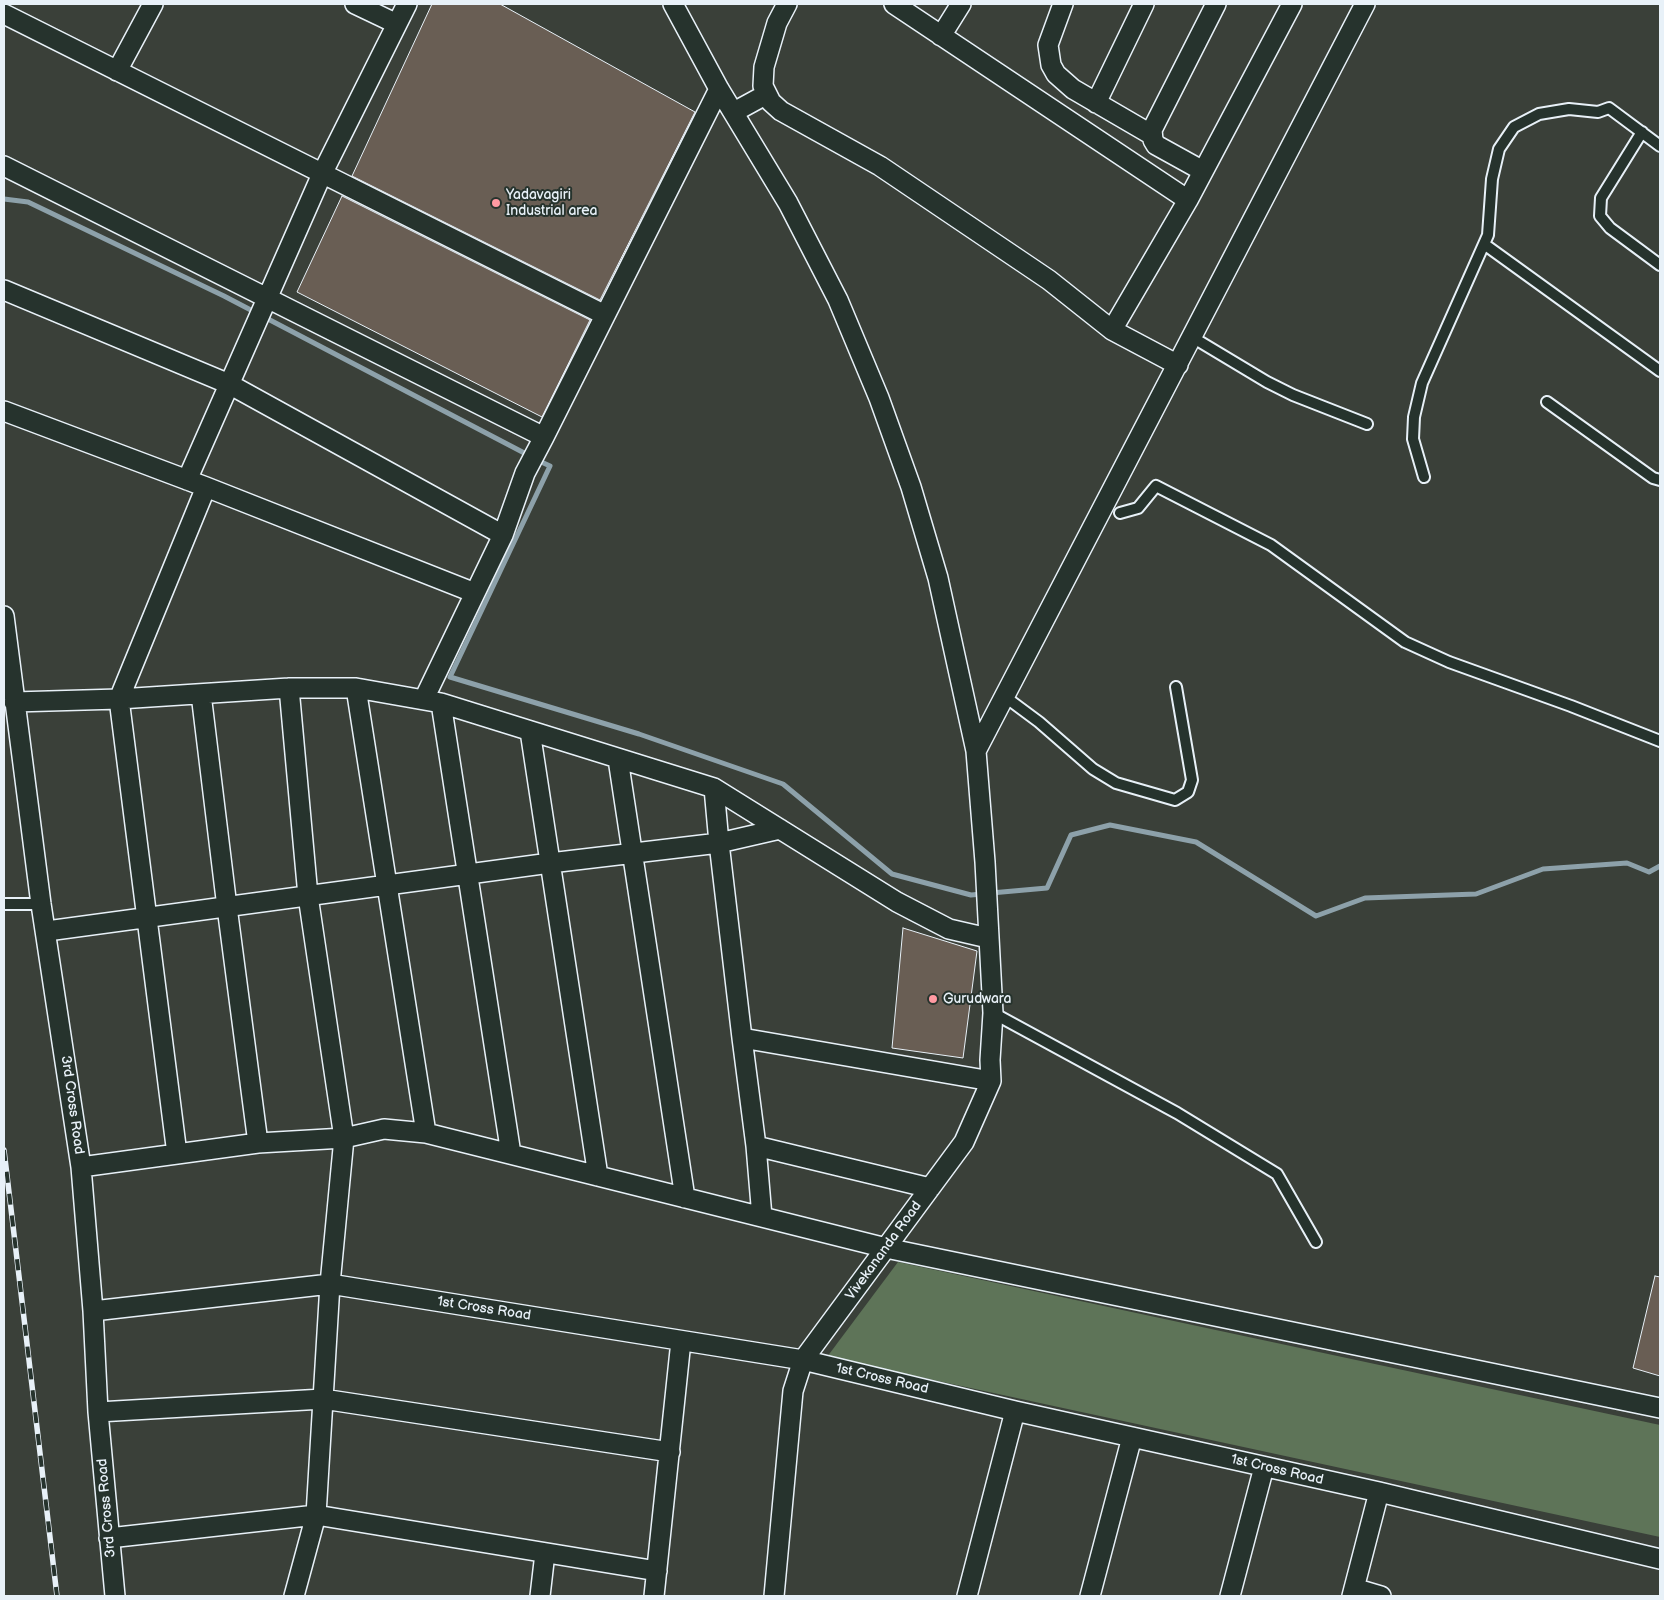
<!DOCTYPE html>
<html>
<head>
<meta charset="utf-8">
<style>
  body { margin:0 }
  #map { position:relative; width:1664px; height:1600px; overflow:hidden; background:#3a4039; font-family:"Balsamiq Sans",sans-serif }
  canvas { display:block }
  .frame { position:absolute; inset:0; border:5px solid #e8f1f8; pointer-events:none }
</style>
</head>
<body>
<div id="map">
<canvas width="1664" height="1600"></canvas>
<div class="frame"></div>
</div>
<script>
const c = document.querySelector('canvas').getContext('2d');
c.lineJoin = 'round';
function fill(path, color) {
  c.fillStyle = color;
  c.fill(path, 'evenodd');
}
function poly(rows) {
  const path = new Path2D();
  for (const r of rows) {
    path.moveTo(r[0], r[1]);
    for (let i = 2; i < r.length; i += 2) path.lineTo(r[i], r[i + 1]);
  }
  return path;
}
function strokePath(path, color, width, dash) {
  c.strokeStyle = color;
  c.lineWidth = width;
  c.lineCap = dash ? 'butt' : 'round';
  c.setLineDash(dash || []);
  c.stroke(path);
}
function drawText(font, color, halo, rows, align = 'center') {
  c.font = font + ' "Balsamiq Sans",sans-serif';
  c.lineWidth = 4;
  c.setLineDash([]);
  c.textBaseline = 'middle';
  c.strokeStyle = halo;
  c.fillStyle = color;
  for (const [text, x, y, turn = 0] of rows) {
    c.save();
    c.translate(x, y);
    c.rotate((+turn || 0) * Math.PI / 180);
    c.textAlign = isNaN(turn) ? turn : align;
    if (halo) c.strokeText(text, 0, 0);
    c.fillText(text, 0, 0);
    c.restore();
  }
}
fill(poly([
  [898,1262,1660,1425,1660,1537,827,1357]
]), '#5e7458');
strokePath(poly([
  [4,199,28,202,224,296,530,456],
  [537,460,550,466,450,677,639,734,783,784,892,874,971,895,982,894],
  [991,893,1047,888,1071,835,1110,825,1196,842,1316,916,1365,898,1476,894,1543,869,1627,863,1649,872,1660,866]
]), '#8da1aa', 5);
const building = poly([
  [432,4,500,4,695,112,600,300,352,176,432,4],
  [342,196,590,320,542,417,297,292,342,196],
  [903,928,977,951,963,1058,892,1048,903,928],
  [1655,1276,1660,1277,1660,1376,1633,1368,1655,1276]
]);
fill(building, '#695e54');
strokePath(building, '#e8f1f8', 1);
const service = poly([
  [1642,132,1601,198,1600,216,1610,228,1660,265],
  [1484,244,1660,371],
  [1192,337,1267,382,1293,395,1367,424],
  [1547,402,1653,478,1660,480],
  [1424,477,1413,439,1414,417,1422,383,1488,235,1492,179,1499,149,1514,127,1539,114,1569,109,1598,112,1609,108,1660,146],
  [1120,513,1138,508,1156,486,1271,545,1405,642,1449,662,1571,706,1660,741],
  [1004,696,1039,722,1093,769,1116,783,1175,800,1188,792,1192,780,1176,687],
  [4,904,41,904],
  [993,1013,1177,1113,1277,1174,1316,1242]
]);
const minor = poly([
  [355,4,397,24],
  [673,4,719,89,788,203,838,300,879,398,911,487,938,578,976,751,985,862,993,1013,990,1060,991,1081,964,1142,803,1360,793,1391,774,1596],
  [787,4,777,23,764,67,763,86,771,102,781,111,880,166,1049,280,1112,330,1178,365],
  [894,4,1188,200],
  [1063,4,1048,45,1051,65,1056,74,1073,89,1152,135],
  [4,14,605,315],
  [941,36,961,4],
  [117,71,153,4],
  [1096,103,1144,4],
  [734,112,767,94],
  [4,166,544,437],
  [1203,171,1156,145,1153,140,1152,130,1216,4],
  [4,290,229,384,503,535],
  [1112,330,1188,200,1292,4],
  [4,411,206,487,475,593],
  [187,480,322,174,407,4],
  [4,616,41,904,81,1167,93,1311,98,1412,115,1596],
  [289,688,308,896,344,1138,330,1284,316,1515,294,1596],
  [356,688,426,1133],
  [201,694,227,907,258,1143],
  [424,699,503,535,525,473,544,437,719,89],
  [14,702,119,699,289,688,356,688,441,703,714,788,897,902,949,929,988,938],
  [441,703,511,1154],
  [530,731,598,1176],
  [976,751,1365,4],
  [618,759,685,1198],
  [714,788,719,843,742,1038,756,1146,762,1217],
  [47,931,550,863,719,843,780,829],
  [742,1038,991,1081],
  [756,1146,930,1188],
  [177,1154,119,699,206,487],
  [81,1167,258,1143,344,1138,384,1129,426,1133,886,1248,1660,1408],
  [93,1311,330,1284,803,1360,1015,1411,1379,1492,1660,1559],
  [98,1412,323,1399,670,1452],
  [109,1538,316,1515,657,1571],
  [1354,1588,1381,1596],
  [540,1596,545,1553],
  [654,1596,681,1341],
  [967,1596,1015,1411],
  [1090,1596,1132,1437],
  [1230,1596,1264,1467],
  [1352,1596,1379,1492]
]);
strokePath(service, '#e8f1f8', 14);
strokePath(minor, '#e8f1f8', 22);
strokePath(service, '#26332d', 10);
strokePath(minor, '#26332d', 19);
const rail = poly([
  [4,1150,57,1596]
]);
strokePath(rail, '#e8f1f8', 5.5);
strokePath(rail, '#26332d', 4, [11]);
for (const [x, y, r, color] of [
  [496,203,5,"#ff9aa2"],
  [933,999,5,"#ff9aa2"]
]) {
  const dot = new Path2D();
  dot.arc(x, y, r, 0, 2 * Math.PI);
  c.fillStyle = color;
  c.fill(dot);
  strokePath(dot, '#26332d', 2);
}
drawText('14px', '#e8f1f8', '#26332d', [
  ["Yadavagiri",506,195],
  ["Industrial area",506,211],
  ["Gurudwara",943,999]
], 'left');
drawText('14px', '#e8f1f8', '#26332d', [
  ["3rd Cross Road",72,1105,82],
  ["Vivekananda Road",884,1251,-54],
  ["1st Cross Road",484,1309,9],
  ["1st Cross Road",882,1379,13],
  ["1st Cross Road",1277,1470,13],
  ["3rd Cross Road",107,1508,-95]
]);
</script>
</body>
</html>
